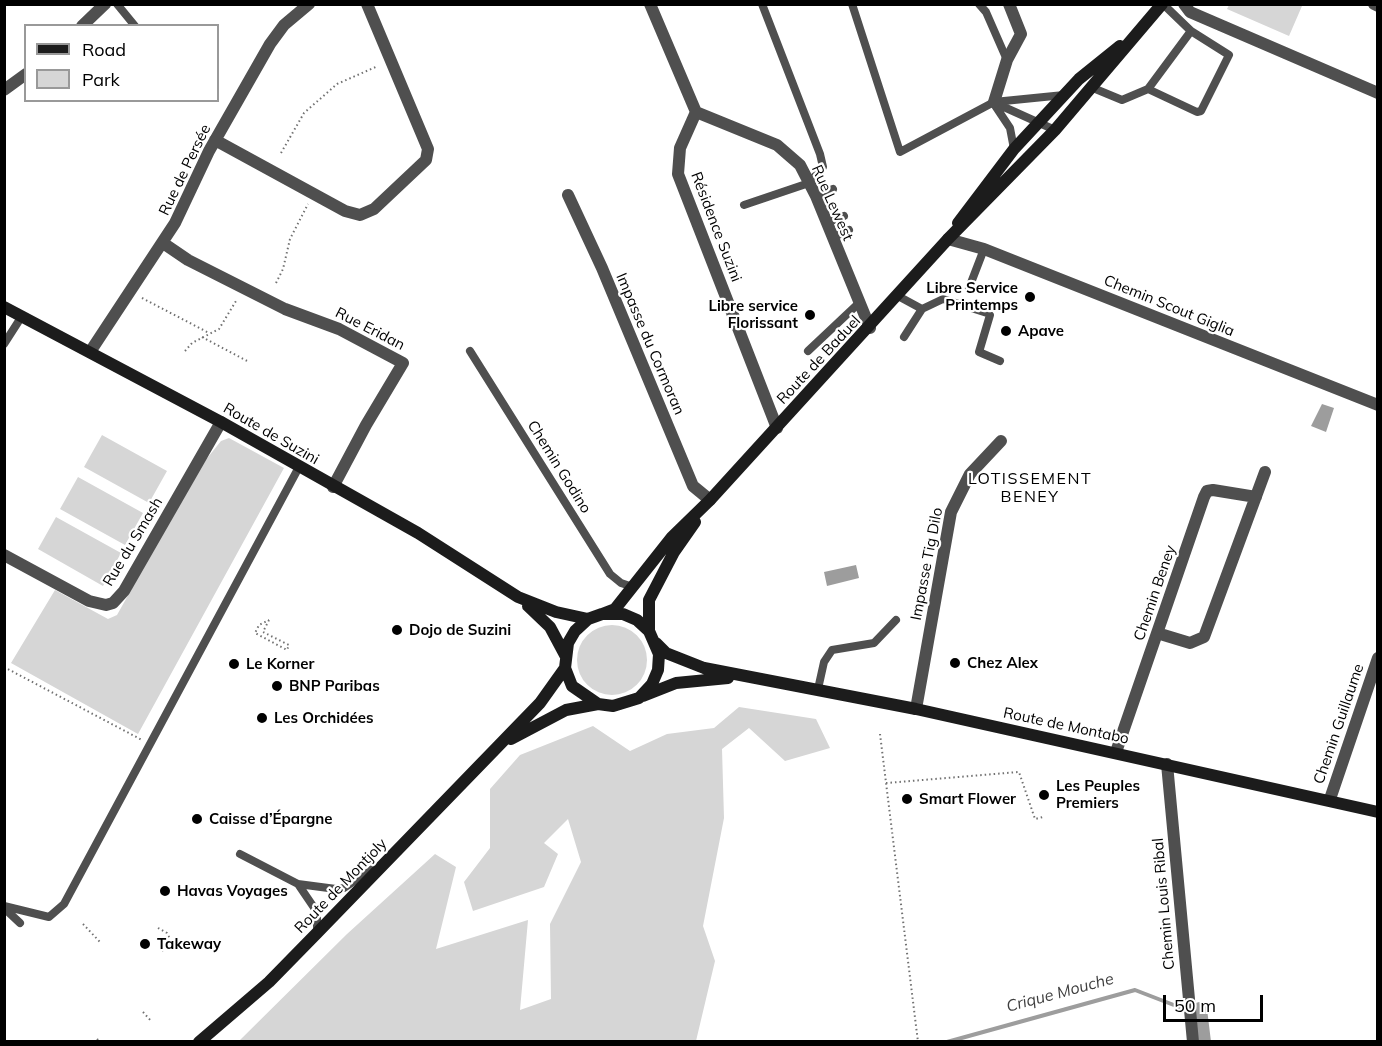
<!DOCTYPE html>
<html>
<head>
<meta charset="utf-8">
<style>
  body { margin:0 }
  #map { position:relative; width:1382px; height:1046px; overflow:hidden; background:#fff; font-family:Mulish,sans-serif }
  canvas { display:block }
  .frame { position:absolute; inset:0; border:6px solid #000; pointer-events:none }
  .legend { position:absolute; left:24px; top:24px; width:195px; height:78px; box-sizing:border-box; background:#fff; border:2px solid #999; margin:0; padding:8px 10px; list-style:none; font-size:18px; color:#000 }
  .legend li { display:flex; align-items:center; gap:12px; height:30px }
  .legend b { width:30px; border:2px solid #999 }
  .scale { position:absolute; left:1163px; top:995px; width:100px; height:27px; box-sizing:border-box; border:3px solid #000; border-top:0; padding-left:8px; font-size:18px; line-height:21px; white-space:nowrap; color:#000; -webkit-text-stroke:4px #fff; paint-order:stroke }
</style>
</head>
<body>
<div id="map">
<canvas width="1382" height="1046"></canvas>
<div class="frame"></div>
<ul class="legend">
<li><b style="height:8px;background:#1c1c1c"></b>Road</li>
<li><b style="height:16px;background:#d6d6d6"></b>Park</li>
</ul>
<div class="scale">50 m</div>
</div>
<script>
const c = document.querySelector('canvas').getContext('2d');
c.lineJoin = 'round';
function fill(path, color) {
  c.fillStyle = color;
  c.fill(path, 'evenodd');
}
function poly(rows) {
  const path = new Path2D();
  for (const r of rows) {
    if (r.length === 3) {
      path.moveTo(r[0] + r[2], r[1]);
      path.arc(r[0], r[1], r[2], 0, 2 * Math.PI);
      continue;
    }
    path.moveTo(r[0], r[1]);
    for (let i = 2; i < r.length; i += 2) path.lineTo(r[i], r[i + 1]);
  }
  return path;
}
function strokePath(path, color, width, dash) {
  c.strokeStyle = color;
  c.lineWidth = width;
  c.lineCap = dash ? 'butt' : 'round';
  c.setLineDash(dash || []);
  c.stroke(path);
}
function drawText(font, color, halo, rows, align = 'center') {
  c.font = font + ' Mulish,sans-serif';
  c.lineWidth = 4.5;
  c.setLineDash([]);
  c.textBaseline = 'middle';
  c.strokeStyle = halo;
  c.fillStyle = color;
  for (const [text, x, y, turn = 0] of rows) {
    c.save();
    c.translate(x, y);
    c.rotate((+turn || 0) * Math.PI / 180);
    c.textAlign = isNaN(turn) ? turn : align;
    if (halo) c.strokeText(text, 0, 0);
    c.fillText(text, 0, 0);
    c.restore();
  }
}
fill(poly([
  [1299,4,1302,6,1289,36,1227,9,1229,5],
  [102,435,167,471,149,503,84,467],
  [229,438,284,468,138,734,11,663,55,590,108,619,117,615,200,467,221,441],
  [78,477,143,513,125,545,60,509],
  [56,517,121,553,103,586,38,549],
  [612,660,35],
  [739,707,816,719,830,748,785,761,749,728,722,749,724,818,703,926,715,961,696,1041,239,1041,347,934,435,854,456,867,436,949,528,920,520,1010,551,999,550,924,581,862,568,819,544,843,558,854,544,887,473,911,464,882,490,848,490,789,520,755,593,726,630,751,667,734,714,728]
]), '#d6d6d6');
fill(poly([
  [1322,404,1334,408,1326,432,1311,426],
  [856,565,859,578,827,586,824,572]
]), '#9d9d9d');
strokePath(poly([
  [947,1042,1135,990,1179,1007]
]), '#9d9d9d', 4);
strokePath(poly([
  [1200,1009,1204,1042]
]), '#9d9d9d', 14);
strokePath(poly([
  [281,153,304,113,337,84,378,66],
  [276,283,283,269,290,239,308,204],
  [142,298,209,333],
  [202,337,249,362],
  [185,351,192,343,219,329,236,301],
  [269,620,263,632,289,645,287,650,255,633,259,625,269,620],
  [4,667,142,740],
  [880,734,918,1042],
  [886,783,1019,772,1035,819,1043,817],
  [83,924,100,942],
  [158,928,167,933,171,941,162,951],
  [143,1012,152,1022],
  [97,1039,100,1042]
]), '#717171', 2, [1.5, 3]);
strokePath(poly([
  [117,4,135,26],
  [852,4,900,152,994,102,1064,95],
  [979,4,986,12,1007,60],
  [1093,88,1122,100,1148,89,1191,31,1163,4],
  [1148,89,1197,112,1201,111,1229,55,1191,31],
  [995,103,1055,130],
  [994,104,1010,128,1014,149],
  [816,196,833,189],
  [744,205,809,183,823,167,820,154,762,4],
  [826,223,844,216],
  [832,238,849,230],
  [969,288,984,249],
  [898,296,922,309,943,299,987,313,990,315,979,352,1000,361],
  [904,337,922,309],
  [4,344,22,316],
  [470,351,610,574,621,583,633,587],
  [808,351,859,303],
  [818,689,824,662,832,650,874,643,896,620],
  [240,854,298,884,336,889,344,888,374,868],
  [298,884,317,912,317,933],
  [4,906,49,917,64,904,299,467],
  [4,908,20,923]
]), '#4f4f4f', 8);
strokePath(poly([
  [650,4,696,112,680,148,678,174,777,428],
  [1184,4,1190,12,1378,93],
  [1374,4,1378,6],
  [82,26,105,4],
  [4,90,26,74],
  [994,102,1007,60,1021,34,1009,4],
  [696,112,777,145,800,165,816,196,870,328],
  [215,140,345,211,360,215,374,209,426,160,428,149,367,4],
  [568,195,602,268,693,486,710,500],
  [948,239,984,249,1378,405],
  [163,243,188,260,285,309,339,329,403,363,366,425,333,487],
  [90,352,175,223,209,151,270,44,284,25,309,4],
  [4,555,89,601,106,605,113,603,124,591,221,422],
  [1157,633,1190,643,1204,637,1265,472],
  [916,709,951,512,970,474,1001,441],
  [1116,752,1204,497,1207,491,1213,490,1256,497],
  [1167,764,1193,1042],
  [1330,799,1378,658]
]), '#4f4f4f', 12);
strokePath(poly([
  [958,223,1014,149,1079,79,1120,46],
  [4,307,221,422,418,533,518,597,556,612,588,619],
  [528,606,550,627,565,655],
  [602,614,615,609,672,537,710,500,948,239,1055,130,1162,4],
  [649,631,637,620,623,614,602,614,588,619,575,631,568,643,565,668,572,686,598,704,613,706,639,698,652,684,658,670,659,654,649,631,649,600,674,552,695,522],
  [656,643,666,653,704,668,916,709,1378,812],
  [643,696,676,683,728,678],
  [511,739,566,710,598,704],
  [199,1042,269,982,317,933,540,703,565,668]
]), '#1c1c1c', 12);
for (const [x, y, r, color] of [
  [1030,297,6,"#000"],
  [810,315,6,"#000"],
  [1006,331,6,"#000"],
  [397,630,6,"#000"],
  [955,663,6,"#000"],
  [234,664,6,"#000"],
  [277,686,6,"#000"],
  [262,718,6,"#000"],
  [1044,795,6,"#000"],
  [907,799,6,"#000"],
  [197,819,6,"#000"],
  [165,891,6,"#000"],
  [145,944,6,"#000"]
]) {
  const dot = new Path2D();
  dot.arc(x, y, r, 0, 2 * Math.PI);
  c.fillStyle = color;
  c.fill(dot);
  strokePath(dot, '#fff', 2);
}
drawText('15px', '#000', '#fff', [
  ["Rue de Persée",185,170,-64],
  ["Rue Lewest",832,203,66],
  ["Résidence Suzini",716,227,69],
  ["Chemin Scout Giglia",1169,306,22],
  ["Rue Eridan",370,329,27],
  ["Impasse du Cormoran",650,344,67],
  ["Route de Baduel",819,360,-47],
  ["Route de Suzini",271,434,30],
  ["Chemin Godino",559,467,58],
  ["Rue du Smash",133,542,-59],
  ["Impasse Tig Dilo",927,564,-79],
  ["Chemin Beney",1155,593,-71],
  ["Chemin Guillaume",1339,724,-71],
  ["Route de Montabo",1066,726,12],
  ["Route de Montjoly",341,886,-46],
  ["Chemin Louis Ribal",1164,904,-95]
]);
drawText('bold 15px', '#000', '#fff', [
  ["Libre Service",1018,288,"right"],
  ["Printemps",1018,305,"right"],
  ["Libre service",798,306,"right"],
  ["Florissant",798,323,"right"],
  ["Apave",1018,331],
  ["Dojo de Suzini",409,630],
  ["Chez Alex",967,663],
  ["Le Korner",246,664],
  ["BNP Paribas",289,686],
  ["Les Orchidées",274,718],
  ["Les Peuples",1056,786],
  ["Premiers",1056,803],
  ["Smart Flower",919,799],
  ["Caisse d’Épargne",209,819],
  ["Havas Voyages",177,891],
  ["Takeway",157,944]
], 'left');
c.letterSpacing = '1.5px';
drawText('16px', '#000', '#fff', [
  ["LOTISSEMENT",1030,479],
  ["BENEY",1030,497]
]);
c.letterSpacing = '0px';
drawText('italic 16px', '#3e3e3e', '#fff', [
  ["Crique Mouche",1060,993,-15]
]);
</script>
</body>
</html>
